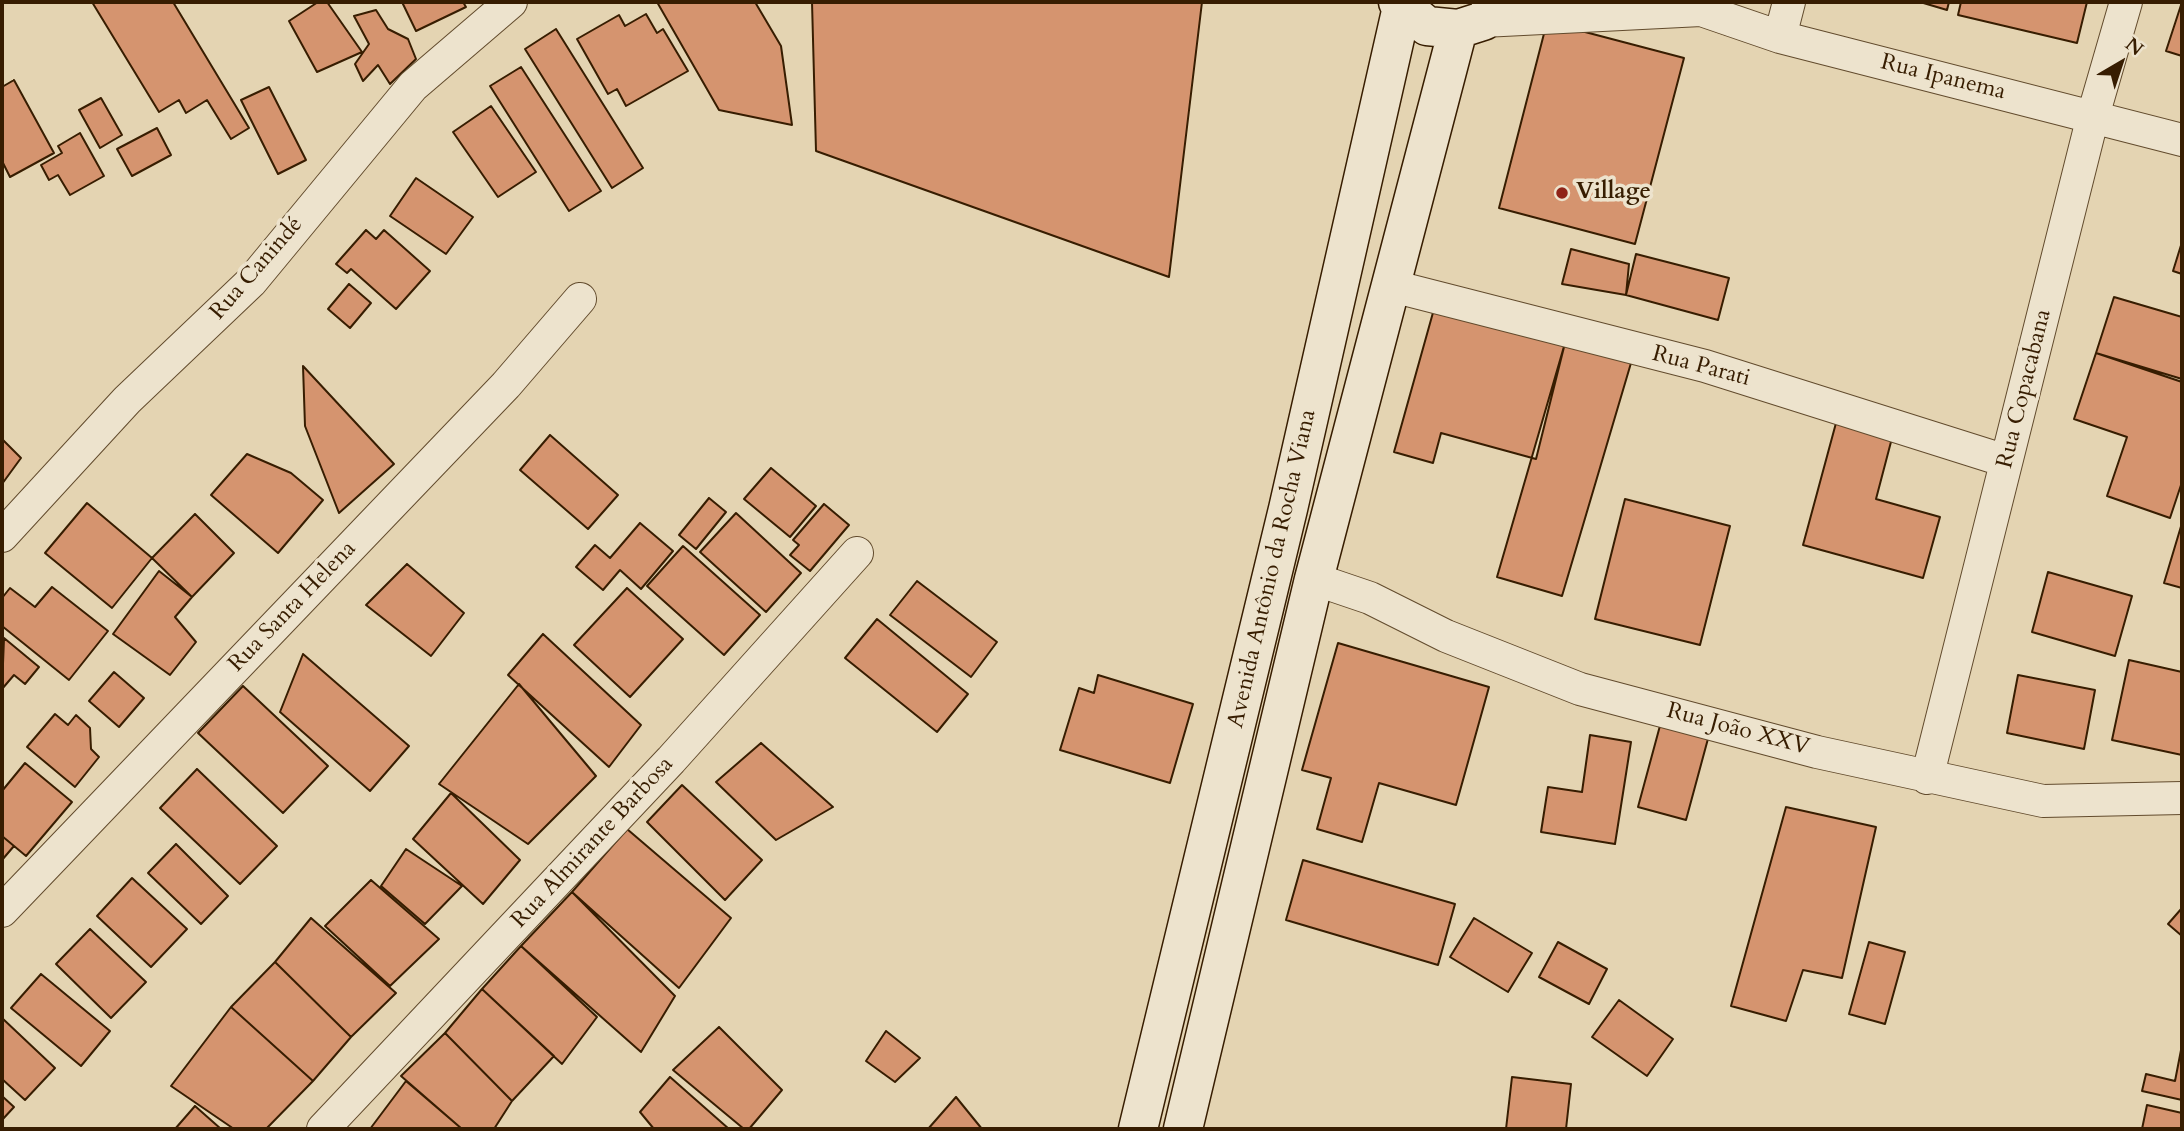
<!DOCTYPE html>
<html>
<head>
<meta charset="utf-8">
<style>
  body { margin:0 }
  #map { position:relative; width:2184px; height:1131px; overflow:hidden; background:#e4d4b2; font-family:Cardo,serif }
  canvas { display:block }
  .frame { position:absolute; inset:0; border:4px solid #371d01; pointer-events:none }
  .north { position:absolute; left:2086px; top:28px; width:70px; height:70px; -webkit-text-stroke:5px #ede3cd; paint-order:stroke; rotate:39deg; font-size:19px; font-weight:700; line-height:28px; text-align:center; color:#371d01 }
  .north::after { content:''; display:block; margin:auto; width:24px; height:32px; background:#371d01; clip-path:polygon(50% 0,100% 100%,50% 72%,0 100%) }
</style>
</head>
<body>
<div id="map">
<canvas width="2184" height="1131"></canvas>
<div class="frame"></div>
<div class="north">N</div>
</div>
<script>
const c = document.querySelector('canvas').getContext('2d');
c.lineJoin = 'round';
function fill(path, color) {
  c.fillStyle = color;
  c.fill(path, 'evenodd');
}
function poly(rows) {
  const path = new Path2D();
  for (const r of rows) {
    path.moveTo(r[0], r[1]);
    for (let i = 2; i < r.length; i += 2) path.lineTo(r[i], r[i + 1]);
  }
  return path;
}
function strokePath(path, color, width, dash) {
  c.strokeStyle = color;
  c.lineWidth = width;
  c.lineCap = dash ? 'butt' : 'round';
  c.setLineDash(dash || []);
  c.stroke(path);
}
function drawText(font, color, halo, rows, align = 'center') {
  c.font = font + ' Cardo,serif';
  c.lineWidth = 7;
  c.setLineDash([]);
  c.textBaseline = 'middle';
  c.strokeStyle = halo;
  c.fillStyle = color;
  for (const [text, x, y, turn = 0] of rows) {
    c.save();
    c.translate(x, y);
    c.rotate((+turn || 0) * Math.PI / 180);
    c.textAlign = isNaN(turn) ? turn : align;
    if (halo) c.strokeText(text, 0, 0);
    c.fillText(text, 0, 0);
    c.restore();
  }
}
const building = poly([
  [92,2,173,2,249,128,231,139,207,100,186,113,179,100,159,112,92,2],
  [318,2,327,2,362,52,317,72,289,21,318,2],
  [402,2,463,2,466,7,416,31,402,2],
  [657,2,755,2,781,46,792,125,719,110,657,2],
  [812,2,1202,2,1169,277,816,151,812,2],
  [1920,2,1949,2,1947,10,1920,2],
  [1961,2,2087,2,2077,43,1958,15,1961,2],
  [2182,2,2182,56,2166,51,2182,2],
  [376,10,388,29,408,39,416,59,390,84,378,65,363,81,355,64,369,44,354,16,376,10],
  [646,14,657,33,663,29,688,71,626,106,617,89,608,94,577,39,619,15,625,26,646,14],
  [1547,22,1684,58,1635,244,1499,208,1547,22],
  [556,29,643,168,612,188,525,49,556,29],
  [521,67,601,191,569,211,490,86,521,67],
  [14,80,54,153,10,177,2,161,2,87,14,80],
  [269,87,306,160,278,174,241,100,269,87],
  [101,98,122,135,100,148,79,110,101,98],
  [491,106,536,172,498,197,453,132,491,106],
  [157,128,171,155,132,176,117,149,157,128],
  [80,133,104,176,70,195,58,175,49,180,41,165,62,153,58,146,80,133],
  [416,178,473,217,446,254,390,216,416,178],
  [366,230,376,239,384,230,430,271,396,309,351,269,347,273,336,264,366,230],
  [2182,242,2182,274,2173,271,2182,242],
  [1571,249,1629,264,1626,295,1562,284,1571,249],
  [1636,254,1729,278,1718,320,1626,295,1636,254],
  [349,284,371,303,350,328,328,309,349,284],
  [2114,297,2182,317,2182,379,2096,353,2114,297],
  [1434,309,1565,343,1536,459,1441,433,1433,463,1394,452,1434,309],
  [1565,343,1631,363,1562,596,1497,577,1565,343],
  [2096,353,2182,382,2182,482,2170,518,2107,496,2127,437,2074,419,2096,353],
  [303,366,394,464,339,513,305,426,303,366],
  [1836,423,1892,438,1876,499,1940,517,1923,578,1803,545,1836,423],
  [550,435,618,495,588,529,520,470,550,435],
  [2,439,21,458,2,484,2,439],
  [247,454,291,473,323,500,278,553,211,495,247,454],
  [771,468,816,506,790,537,744,499,771,468],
  [709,498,726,512,696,549,679,535,709,498],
  [1625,499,1730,526,1700,645,1595,619,1625,499],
  [87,503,152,558,112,608,45,553,87,503],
  [824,504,849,525,810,571,790,555,799,545,793,540,824,504],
  [736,513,801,573,766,612,700,552,736,513],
  [195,514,234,553,192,597,152,558,195,514],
  [640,523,673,551,641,589,620,570,603,590,576,567,595,545,610,558,640,523],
  [2182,523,2182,588,2164,583,2182,523],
  [683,546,760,615,724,655,647,586,683,546],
  [407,564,464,613,431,656,366,605,407,564],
  [159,571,192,597,175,617,196,642,170,675,113,634,159,571],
  [2048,572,2132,596,2115,656,2032,632,2048,572],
  [917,581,997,642,971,677,890,615,917,581],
  [52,587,108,631,69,680,2,626,2,598,10,588,35,607,52,587],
  [627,588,683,639,630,697,574,645,627,588],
  [877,619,968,694,937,732,845,658,877,619],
  [543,634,641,725,609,767,508,675,543,634],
  [4,638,39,667,25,684,14,675,2,689,4,638],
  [1338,643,1489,687,1456,805,1379,783,1362,842,1317,829,1331,778,1302,770,1338,643],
  [303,654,409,746,370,791,280,712,303,654],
  [2129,660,2182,672,2182,755,2112,740,2129,660],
  [114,672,144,698,119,727,89,701,114,672],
  [1098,675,1193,704,1170,783,1060,750,1079,688,1094,693,1098,675],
  [2018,675,2095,690,2084,749,2007,733,2018,675],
  [519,684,596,776,528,844,439,784,519,684],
  [243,686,328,766,283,813,198,733,243,686],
  [55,714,68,725,76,715,90,728,91,749,99,757,75,787,27,747,55,714],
  [1661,722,1709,735,1686,820,1638,807,1661,722],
  [1590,735,1631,742,1615,844,1541,832,1548,787,1582,792,1590,735],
  [761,743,833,807,776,840,716,782,761,743],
  [25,763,72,802,26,856,2,836,2,791,25,763],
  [197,769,277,846,240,884,160,808,197,769],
  [682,785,762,860,725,900,647,822,682,785],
  [451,793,520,860,483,904,413,839,451,793],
  [1786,807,1876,827,1842,978,1803,970,1786,1021,1731,1006,1786,807],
  [627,829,731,918,679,988,572,892,627,829],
  [2,836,14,846,2,860,2,836],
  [176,844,228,896,201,924,148,873,176,844],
  [406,849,462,886,425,924,381,886,406,849],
  [1303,860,1455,904,1438,965,1286,920,1303,860],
  [132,878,187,929,151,967,97,916,132,878],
  [371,880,439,939,390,986,325,926,371,880],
  [572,892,675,996,641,1052,521,946,572,892],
  [2182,908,2182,936,2168,924,2182,908],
  [311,918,396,993,351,1037,275,962,311,918],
  [1474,918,1532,953,1508,992,1450,957,1474,918],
  [90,929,146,982,111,1018,56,964,90,929],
  [1558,942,1607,969,1589,1004,1539,977,1558,942],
  [1869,942,1905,952,1885,1024,1849,1014,1869,942],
  [521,946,597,1017,562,1064,482,989,521,946],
  [275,962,351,1037,313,1081,231,1007,275,962],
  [41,974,110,1031,81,1066,11,1008,41,974],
  [482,989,554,1056,512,1101,445,1033,482,989],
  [1619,1000,1673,1039,1647,1076,1592,1037,1619,1000],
  [231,1007,313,1081,266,1129,234,1129,171,1086,231,1007],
  [2,1018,55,1068,25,1100,2,1079,2,1018],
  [719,1027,782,1090,749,1129,744,1129,673,1070,719,1027],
  [886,1031,920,1058,895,1082,866,1061,886,1031],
  [445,1033,512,1101,494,1129,462,1129,401,1076,445,1033],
  [2182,1045,2182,1100,2142,1091,2146,1074,2175,1081,2182,1045],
  [670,1077,729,1129,654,1129,640,1112,670,1077],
  [1512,1077,1571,1084,1566,1129,1506,1129,1512,1077],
  [406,1081,462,1129,370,1129,406,1081],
  [2,1096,14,1107,2,1120,2,1096],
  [956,1097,982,1129,928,1129,956,1097],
  [2147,1105,2182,1113,2182,1129,2142,1129,2147,1105],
  [195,1106,221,1129,175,1129,195,1106]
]);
fill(building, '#d5946f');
strokePath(building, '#371d01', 2);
const minor = poly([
  [1678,2,1780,37,2182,140],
  [1483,21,1701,10],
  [1780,37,1789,2],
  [1392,286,1705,366,2006,461],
  [2,536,127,400,251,282,413,86,511,2],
  [1314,579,1370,598,1446,636,1580,689,1817,752,2043,801,2182,798],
  [1927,778,2093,116,2126,2],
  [2,911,506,385,580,299],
  [323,1129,671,760,857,553]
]);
const secondary = poly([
  [1398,2,1427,26,1458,29,1483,21,1498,2],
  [1138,1129,1288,509,1402,7],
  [1183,1129,1314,579,1458,29]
]);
strokePath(minor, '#624b2d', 34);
strokePath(secondary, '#371d01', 41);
strokePath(minor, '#ede3cd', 32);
strokePath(secondary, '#ede3cd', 38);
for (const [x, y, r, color] of [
  [1562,193,7,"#8f2418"]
]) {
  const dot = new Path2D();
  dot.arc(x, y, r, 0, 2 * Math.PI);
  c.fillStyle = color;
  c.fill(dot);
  strokePath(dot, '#ede3cd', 2.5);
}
drawText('23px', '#371d01', '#ede3cd', [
  ["Rua Ipanema",1943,78,14],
  ["Rua Canindé",257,269,-49],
  ["Rua Parati",1701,367,15],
  ["Rua Copacabana",2025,389,-76],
  ["Avenida Antônio da Rocha Viana",1273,569,-77],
  ["Rua Santa Helena",293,607,-46],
  ["Rua João XXV",1738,730,15],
  ["Rua Almirante Barbosa",593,843,-47]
]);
drawText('bold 23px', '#371d01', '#ede3cd', [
  ["Village",1576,193]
], 'left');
</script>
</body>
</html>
